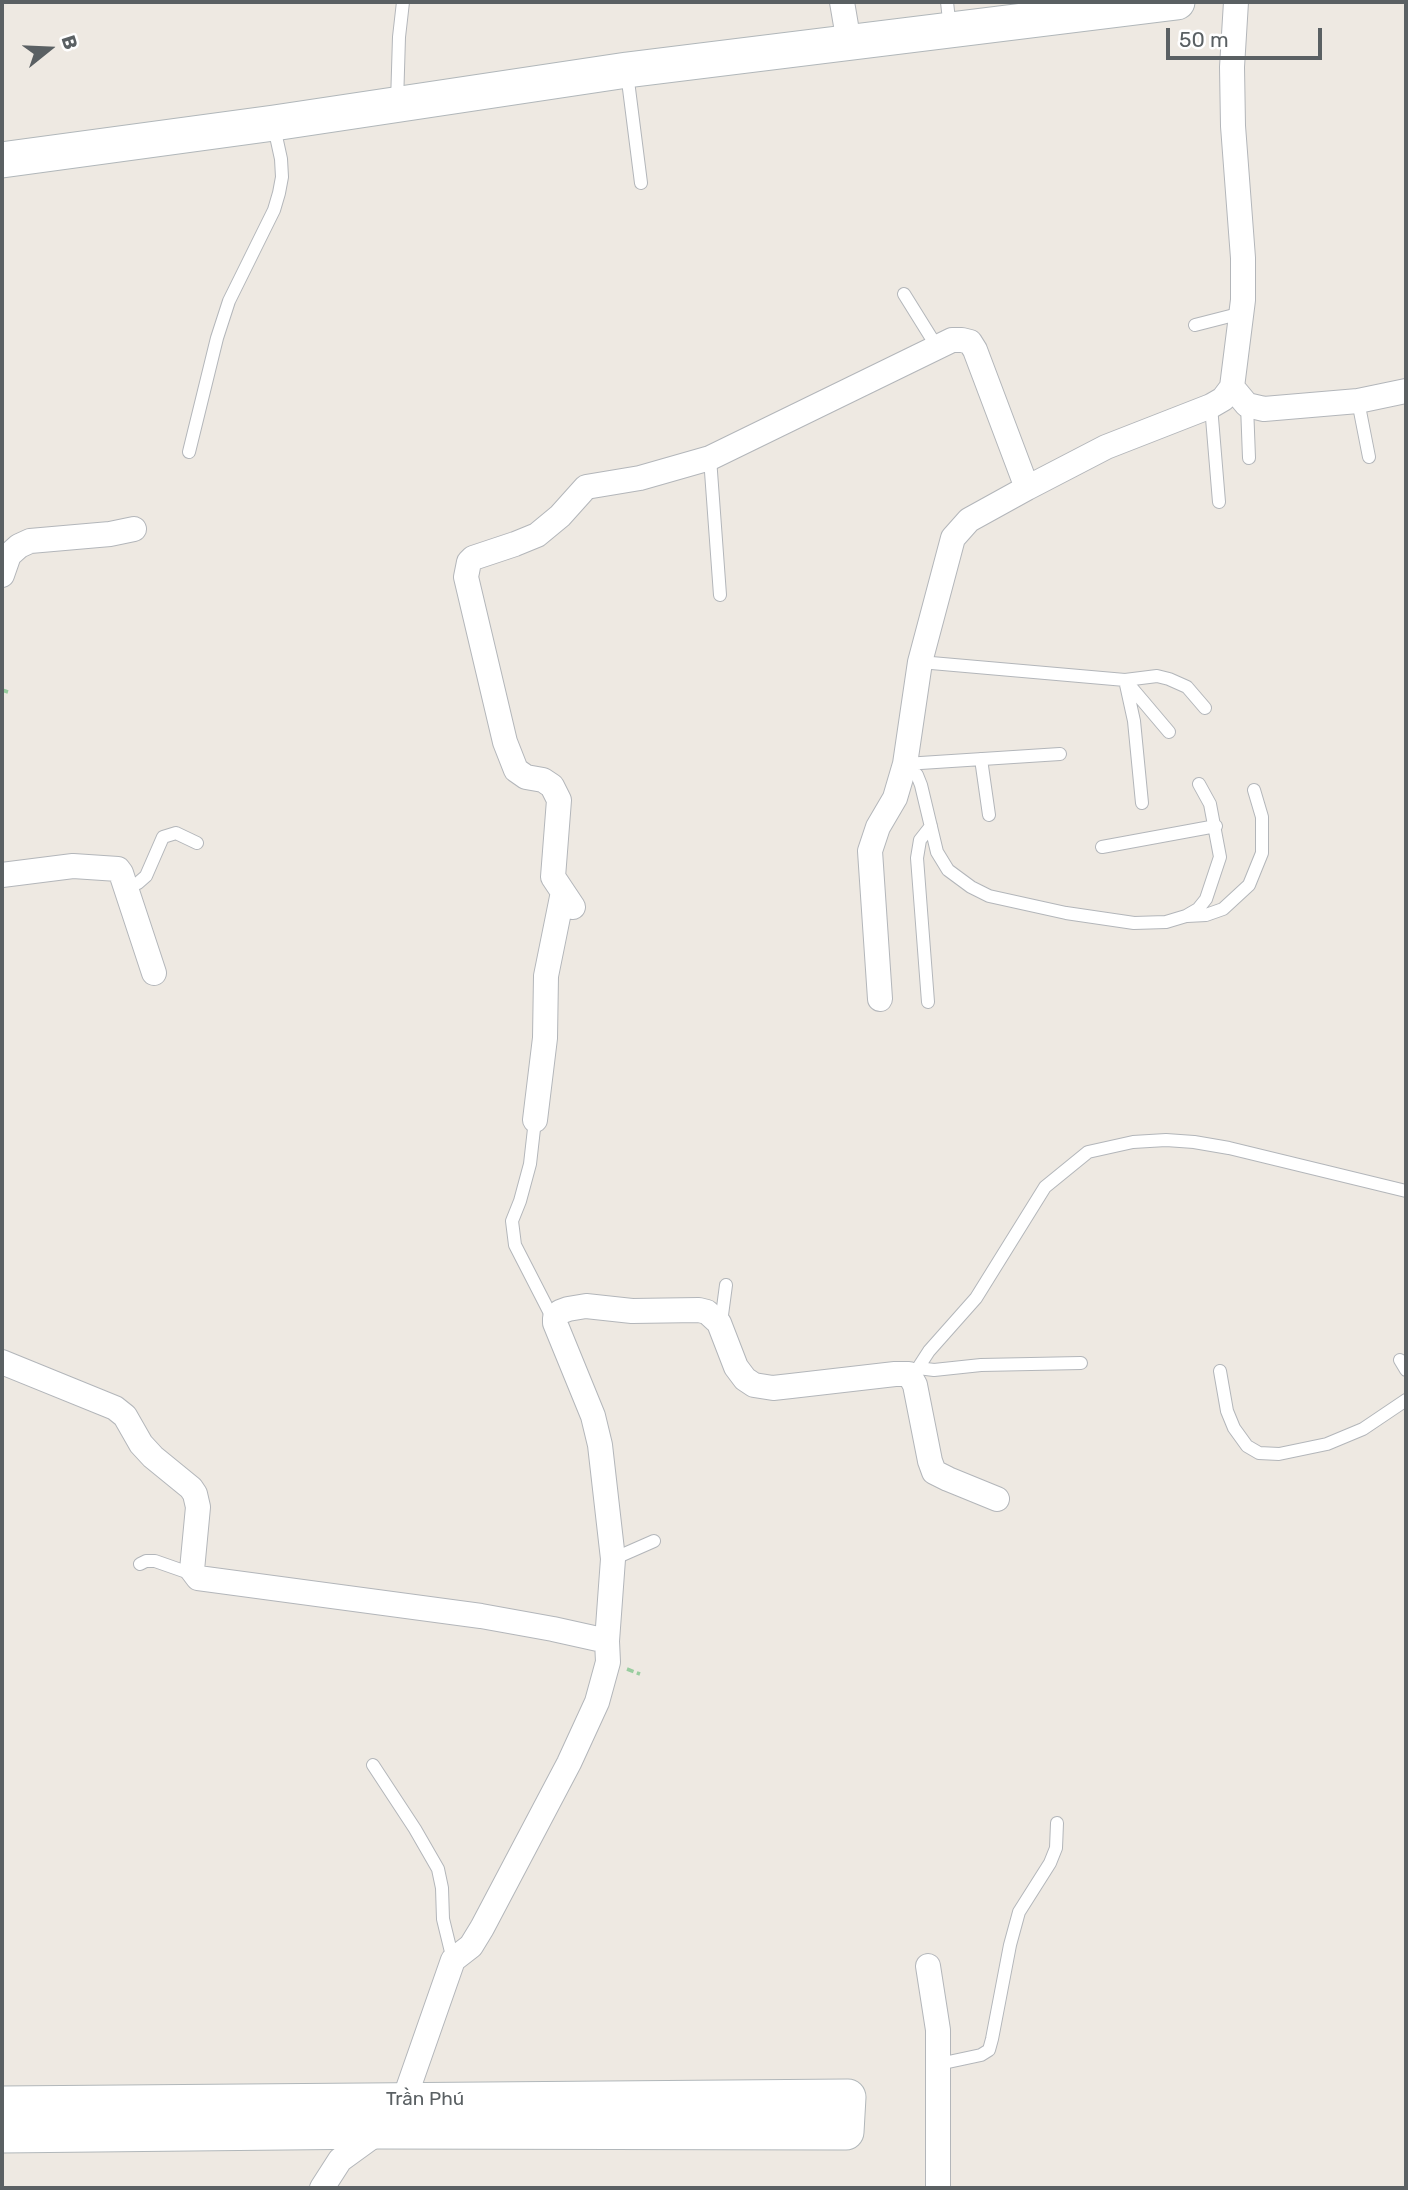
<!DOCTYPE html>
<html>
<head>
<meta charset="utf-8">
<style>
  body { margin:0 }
  #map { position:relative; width:1408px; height:2190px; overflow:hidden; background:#eee9e2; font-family:Rubik,sans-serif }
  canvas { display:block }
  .frame { position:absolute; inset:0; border:4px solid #5a6063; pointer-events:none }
  .north { position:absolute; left:14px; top:14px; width:70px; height:70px; -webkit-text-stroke:5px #fff; paint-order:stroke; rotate:72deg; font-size:19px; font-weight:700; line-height:28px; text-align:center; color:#5a6063 }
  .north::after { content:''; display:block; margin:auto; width:24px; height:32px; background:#5a6063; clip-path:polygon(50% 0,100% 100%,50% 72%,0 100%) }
  .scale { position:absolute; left:1166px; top:28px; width:156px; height:32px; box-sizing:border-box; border:4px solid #5a6063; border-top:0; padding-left:9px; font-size:21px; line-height:24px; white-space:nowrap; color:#5a6063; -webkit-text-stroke:5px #fff; paint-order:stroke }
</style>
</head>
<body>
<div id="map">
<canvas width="1408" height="2190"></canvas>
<div class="frame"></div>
<div class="north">B</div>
<div class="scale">50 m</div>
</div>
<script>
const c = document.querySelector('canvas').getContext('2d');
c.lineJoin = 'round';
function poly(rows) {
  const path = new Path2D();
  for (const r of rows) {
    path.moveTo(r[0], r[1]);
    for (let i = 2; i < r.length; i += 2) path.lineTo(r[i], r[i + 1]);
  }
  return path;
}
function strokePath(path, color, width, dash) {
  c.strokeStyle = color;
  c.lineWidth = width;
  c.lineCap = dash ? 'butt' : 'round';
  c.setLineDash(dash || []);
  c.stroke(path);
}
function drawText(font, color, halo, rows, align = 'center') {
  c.font = font + ' Rubik,sans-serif';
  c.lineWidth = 6;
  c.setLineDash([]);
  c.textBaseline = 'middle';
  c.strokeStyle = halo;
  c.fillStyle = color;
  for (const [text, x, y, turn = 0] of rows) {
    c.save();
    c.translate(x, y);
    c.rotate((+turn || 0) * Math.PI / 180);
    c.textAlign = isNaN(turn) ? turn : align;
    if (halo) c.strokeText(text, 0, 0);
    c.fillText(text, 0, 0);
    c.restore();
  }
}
const lane = poly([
  [947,2,950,29],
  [627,73,641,183],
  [397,103,399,37,403,2],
  [904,294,937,347],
  [1195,325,1242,313],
  [1358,401,1369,457],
  [1247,405,1249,458],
  [1211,406,1219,502],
  [189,452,217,338,229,301,274,210,279,193,282,177,281,159,274,127],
  [710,458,720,595],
  [920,662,1125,680,1169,732],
  [981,759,989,815],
  [905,764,917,775,921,785,937,852,948,870,971,887,989,896,1066,913,1134,923,1166,922,1186,916,1198,909,1206,899,1220,857,1210,804,1199,784],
  [905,764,1060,754],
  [1142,803,1134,721,1125,680,1157,676,1169,679,1187,687,1205,708],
  [1102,847,1216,826],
  [126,888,138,883,146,876,163,837,176,833,197,843],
  [1187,916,1206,915,1223,909,1249,885,1262,853,1262,817,1254,790],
  [928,1002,917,858,920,840,931,826],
  [535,1120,530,1164,520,1201,512,1221,515,1245,554,1321],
  [719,1323,722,1315,726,1285],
  [1400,1360,1406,1370],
  [918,1368,934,1370,981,1365,1081,1363],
  [1220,1371,1227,1411,1234,1428,1247,1446,1259,1453,1279,1454,1327,1444,1363,1429,1406,1400],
  [909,1374,918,1368,929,1351,976,1298,1045,1187,1088,1152,1133,1142,1166,1140,1194,1142,1229,1148,1406,1191],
  [613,1559,654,1541],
  [140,1564,146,1561,155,1561,195,1575],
  [373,1765,415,1829,438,1869,442,1888,443,1919,453,1960],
  [939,2064,981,2055,989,2050,992,2039,1010,1945,1019,1912,1050,1863,1056,1848,1057,1823]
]);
const street = poly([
  [842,2,849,43],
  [1232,387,1247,405,1264,409,1358,401,1406,391],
  [2,575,9,555,19,546,30,541,110,534,134,529],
  [2,875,73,866,118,869,121,873,154,973],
  [573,907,553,877,559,800,552,786,543,780,526,777,516,770,505,742,466,577,469,562,473,558,515,544,537,535,560,516,586,487,640,478,710,458,952,340,962,340,970,342,975,350,1027,488],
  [880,999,870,851,878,827,895,798,905,764,920,662,953,538,969,520,1027,488,1106,447,1211,406,1223,399,1232,387,1243,300,1243,258,1233,126,1232,67,1236,2],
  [535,1120,545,1038,546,976,563,892],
  [2,1362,115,1408,125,1416,141,1444,153,1457,191,1488,195,1494,198,1507,192,1570,198,1578,481,1616,553,1629,607,1641],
  [928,1966,938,2030,938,2188],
  [322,2188,340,2160,380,2131,404,2100,453,1960,471,1946,482,1928,569,1763,597,1702,608,1662,607,1641,613,1559,600,1445,593,1416,555,1323,555,1318,560,1312,568,1309,586,1306,632,1311,699,1310,707,1312,719,1323,736,1367,745,1379,754,1385,773,1388,791,1386,895,1374,909,1374,915,1385,930,1461,934,1472,948,1479,997,1499]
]);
const secondary = poly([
  [2,160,274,123,627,70,1177,2],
  [2,2104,848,2097,846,2132,380,2131,2,2135]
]);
strokePath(lane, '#b3b6ba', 14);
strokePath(street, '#b3b6ba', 26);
strokePath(secondary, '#b1b7ba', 37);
strokePath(poly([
  [2,690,8,692],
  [627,1669,640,1674]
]), '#99cd9f', 3.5, [7, 3.5]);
strokePath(lane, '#fff', 12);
strokePath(street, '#fff', 24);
strokePath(secondary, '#fff', 35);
drawText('19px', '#5a6063', '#fff', [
  ["Trần Phú",425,2100]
]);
</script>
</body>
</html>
